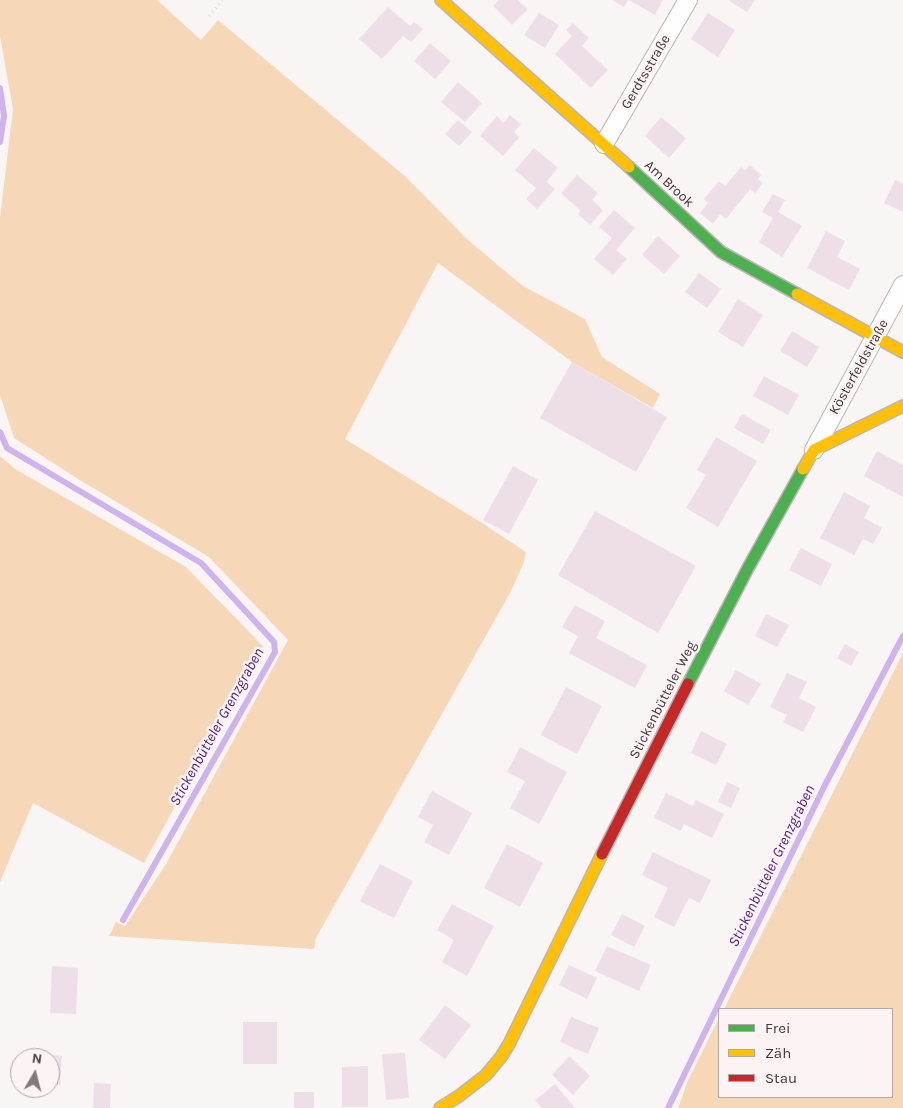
<!DOCTYPE html>
<html>
<head>
<meta charset="utf-8">
<style>
  body { margin:0 }
  #map { position:relative; width:903px; height:1108px; overflow:hidden; background:#f9f5f5; font-family:Karla,sans-serif }
  canvas { display:block }
  .legend { position:absolute; left:718px; top:1008px; width:175px; height:90px; box-sizing:border-box; background:#fbf3f4; border:1px solid #b2a7a8; margin:0; padding:6px 9px; list-style:none; font-size:15px; color:#443537 }
  .legend li { display:flex; align-items:center; gap:10px; height:25px }
  .legend b { width:25px; border:1px solid #b2a7a8 }
  .north { position:absolute; left:10px; top:1048px; width:50px; height:50px; box-sizing:border-box; background:#fbf3f4; border:1px solid #b2a7a8; border-radius:50%; rotate:8deg; font-size:14px; font-weight:700; line-height:20px; text-align:center; color:#443537 }
  .north::after { content:''; display:block; margin:auto; width:18px; height:22px; background:#83787a; clip-path:polygon(50% 0,100% 100%,50% 72%,0 100%) }
</style>
</head>
<body>
<div id="map">
<canvas width="903" height="1108"></canvas>
<ul class="legend">
<li><b style="height:6px;background:#4caf50"></b>Frei</li>
<li><b style="height:6px;background:#ffc107"></b>Zäh</li>
<li><b style="height:6px;background:#c62828"></b>Stau</li>
</ul>
<div class="north">N</div>
</div>
<script>
const c = document.querySelector('canvas').getContext('2d');
c.lineJoin = 'round';
function fill(path, color) {
  c.fillStyle = color;
  c.fill(path, 'evenodd');
}
function poly(rows) {
  const path = new Path2D();
  for (const r of rows) {
    path.moveTo(r[0], r[1]);
    for (let i = 2; i < r.length; i += 2) path.lineTo(r[i], r[i + 1]);
  }
  return path;
}
function strokePath(path, color, width, dash) {
  c.strokeStyle = color;
  c.lineWidth = width;
  c.lineCap = dash ? 'butt' : 'round';
  c.setLineDash(dash || []);
  c.stroke(path);
}
function drawText(font, color, halo, rows, align = 'center') {
  c.font = font + ' Karla,sans-serif';
  c.lineWidth = 5;
  c.setLineDash([]);
  c.textBaseline = 'middle';
  c.strokeStyle = halo;
  c.fillStyle = color;
  for (const [text, x, y, turn = 0] of rows) {
    c.save();
    c.translate(x, y);
    c.rotate((+turn || 0) * Math.PI / 180);
    c.textAlign = isNaN(turn) ? turn : align;
    if (halo) c.strokeText(text, 0, 0);
    c.fillText(text, 0, 0);
    c.restore();
  }
}
fill(poly([
  [0,0,157,0,201,40,218,20,406,177,468,240,523,286,585,319,602,357,660,394,653,408,572,362,438,263,345,439,482,523,526,552,524,562,511,591,316,938,314,949,109,936,116,922,125,926,166,864,288,640,209,557,78,479,14,438,0,395,0,218,13,109,0,36],
  [0,456,15,469,186,567,263,646,144,863,33,803,0,882],
  [903,653,903,1108,678,1108,688,1080,719,1018,719,1097,892,1097,892,1009,724,1009]
]), '#f6d8b8');
strokePath(poly([
  [0,88,4,116,0,142],
  [0,432,7,448,201,563,274,642,275,652,123,920],
  [668,1108,825,785,903,636]
]), '#ceb3ee', 6);
fill(poly([
  [499,0,518,0,528,9,512,25,493,6],
  [612,0,628,0,624,7],
  [629,0,663,0,655,15],
  [728,0,755,0,747,12],
  [388,7,410,26,414,22,423,29,411,42,403,36,382,59,359,39],
  [539,13,559,25,545,48,524,35],
  [708,13,735,30,718,57,691,39],
  [573,23,589,38,582,46,608,70,591,88,555,54,572,36,566,30],
  [430,43,451,61,435,79,414,61],
  [458,82,482,103,465,122,441,102],
  [510,115,521,124,514,132,519,137,503,156,480,136,497,116,503,123],
  [661,117,686,138,669,158,645,136],
  [458,120,472,132,459,146,445,134],
  [534,148,558,168,546,182,555,189,537,209,526,199,536,188,515,170],
  [750,165,761,175,758,179,763,183,755,193,750,189,726,219,720,214,713,224,700,213,708,203,704,199,719,181,725,186,741,167,745,170],
  [577,175,598,193,592,200,603,210,590,225,578,214,581,211,561,193],
  [895,180,903,184,903,212,884,203],
  [773,194,785,200,778,212,802,226,782,257,759,242,773,218,762,212],
  [614,210,635,228,616,250,627,259,613,275,594,259,612,238,599,227],
  [826,231,845,241,837,257,860,269,849,290,807,268],
  [658,236,680,256,664,274,642,255],
  [699,273,721,289,707,308,685,292],
  [738,299,763,315,743,347,718,332],
  [792,331,819,347,807,367,780,351],
  [572,362,667,417,636,472,540,418],
  [764,376,799,395,788,415,753,396],
  [742,414,771,430,763,444,734,428],
  [716,437,757,461,718,527,686,508,706,475,697,470],
  [877,451,903,465,903,497,864,476],
  [513,466,538,480,509,534,483,520],
  [844,492,870,506,864,518,882,528,873,544,863,539,854,555,820,538],
  [595,511,696,566,658,633,558,575],
  [801,548,832,564,821,586,789,570],
  [575,605,605,621,596,638,647,665,635,688,610,675,569,653,578,636,562,627],
  [766,614,789,625,777,647,755,636],
  [845,644,859,652,851,666,837,658],
  [736,670,761,684,748,705,724,691],
  [787,673,807,682,799,698,816,707,803,732,783,722,787,715,770,707],
  [566,687,602,706,577,754,541,735],
  [701,731,727,744,716,765,691,753],
  [520,747,567,772,539,824,510,808,525,781,507,772],
  [727,782,740,788,731,808,718,802],
  [432,791,472,813,449,855,424,842,433,825,418,817],
  [666,793,693,806,696,800,724,814,712,838,684,824,681,831,654,818],
  [507,844,543,863,520,907,484,888],
  [653,852,711,880,700,903,689,898,674,927,654,917,668,888,642,875],
  [380,864,413,881,394,918,360,901],
  [452,904,494,926,467,976,442,962,454,940,437,930],
  [622,914,645,926,634,947,611,935],
  [607,946,651,965,639,991,595,971],
  [569,965,597,978,587,999,559,985],
  [52,966,78,968,76,1014,50,1013],
  [445,1005,471,1025,445,1059,419,1040],
  [571,1017,599,1028,588,1054,560,1042],
  [243,1022,277,1022,277,1064,243,1064],
  [405,1053,409,1098,386,1100,382,1054],
  [38,1054,62,1056,60,1085,50,1084,50,1058,38,1058],
  [569,1056,590,1076,573,1095,552,1075],
  [368,1066,368,1107,342,1107,342,1067],
  [94,1083,111,1084,110,1108,93,1108],
  [555,1084,575,1108,542,1108,535,1100],
  [294,1092,314,1092,314,1108,294,1108]
]), '#eddee8');
const street = poly([
  [604,144,688,0],
  [814,450,903,285]
]);
const fast = poly([
  [629,167,721,252,797,294],
  [688,684,748,568,803,469]
]);
const slow = poly([
  [441,0,629,167],
  [797,294,903,352],
  [803,469,814,450,903,406],
  [440,1108,459,1096,486,1075,501,1057,509,1044,602,854]
]);
const jam = poly([
  [602,854,688,684]
]);
strokePath(street, '#bcb4b5', 20);
strokePath(fast, '#bcb4b5', 14);
strokePath(slow, '#bcb4b5', 14);
strokePath(jam, '#bcb4b5', 14);
strokePath(poly([
  [209,16,222,0]
]), '#dad8d8', 3, [1, 4]);
strokePath(street, '#fefefe', 18);
strokePath(fast, '#4caf50', 11);
strokePath(slow, '#ffc107', 11);
strokePath(jam, '#c62828', 11);
drawText('14px', '#443537', '#fbf3f4', [
  ["Gerdtsstraße",646,72,-60],
  ["Am Brook",669,184,43],
  ["Kösterfeldstraße",859,367,-61],
  ["Stickenbütteler Weg",663,700,-63]
]);
drawText('italic 15px', '#532282', '#fbf3f4', [
  ["Stickenbütteler Grenzgraben",217,727,-61],
  ["Stickenbütteler Grenzgraben",772,866,-64]
]);
</script>
</body>
</html>
